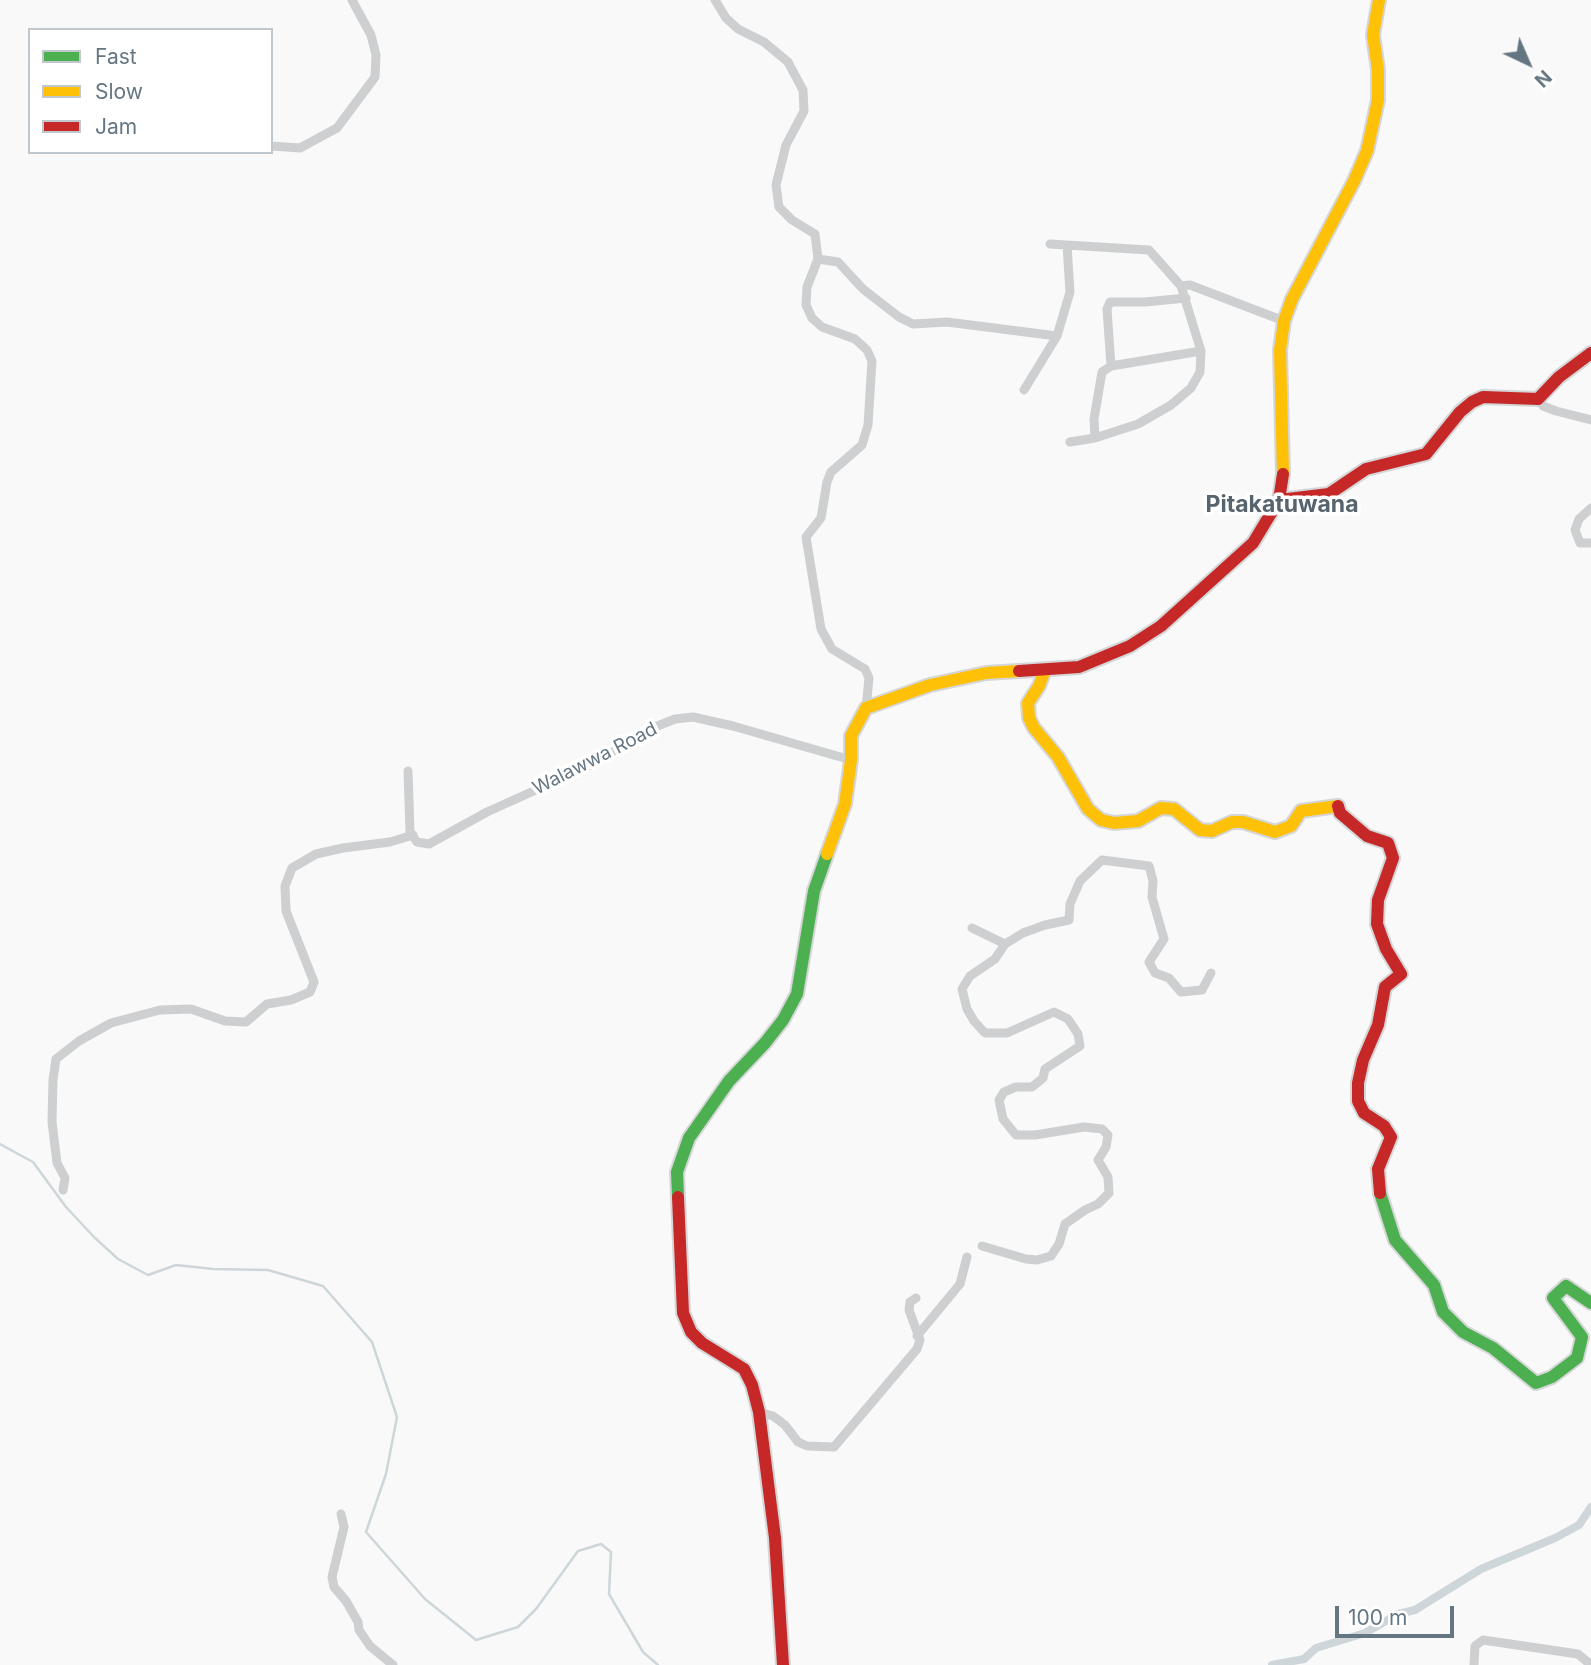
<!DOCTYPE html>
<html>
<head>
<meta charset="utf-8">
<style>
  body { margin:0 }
  #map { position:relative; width:1591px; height:1665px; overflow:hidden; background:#f9f9f9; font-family:Inter,sans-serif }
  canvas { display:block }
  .legend { position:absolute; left:28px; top:28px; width:245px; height:126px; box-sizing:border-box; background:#fff; border:2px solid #c1c8cd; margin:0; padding:9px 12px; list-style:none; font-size:21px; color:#657683 }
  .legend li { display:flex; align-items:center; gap:14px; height:35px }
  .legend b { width:35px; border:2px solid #c1c8cd }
  .north { position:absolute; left:1493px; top:28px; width:70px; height:70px; -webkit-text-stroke:5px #fff; paint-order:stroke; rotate:136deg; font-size:19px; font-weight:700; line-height:28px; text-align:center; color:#657683 }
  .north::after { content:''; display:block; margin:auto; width:24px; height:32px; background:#657683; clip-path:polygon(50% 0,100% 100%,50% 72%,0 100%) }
  .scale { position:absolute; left:1335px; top:1606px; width:119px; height:32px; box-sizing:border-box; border:4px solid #657683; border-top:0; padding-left:9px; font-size:21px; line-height:24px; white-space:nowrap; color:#657683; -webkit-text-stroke:5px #fff; paint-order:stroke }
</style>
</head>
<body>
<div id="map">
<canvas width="1591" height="1665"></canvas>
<ul class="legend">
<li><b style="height:9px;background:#4caf50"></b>Fast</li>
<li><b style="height:9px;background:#ffc107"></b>Slow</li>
<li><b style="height:9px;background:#c62828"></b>Jam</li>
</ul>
<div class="north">N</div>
<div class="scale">100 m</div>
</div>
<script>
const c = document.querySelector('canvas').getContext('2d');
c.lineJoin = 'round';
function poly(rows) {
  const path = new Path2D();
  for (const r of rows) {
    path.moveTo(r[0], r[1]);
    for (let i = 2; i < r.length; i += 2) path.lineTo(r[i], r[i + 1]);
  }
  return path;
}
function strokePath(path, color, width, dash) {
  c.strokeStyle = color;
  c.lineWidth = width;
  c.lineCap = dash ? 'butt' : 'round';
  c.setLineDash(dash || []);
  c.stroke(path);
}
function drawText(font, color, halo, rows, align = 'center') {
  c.font = font + ' Inter,sans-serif';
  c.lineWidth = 7;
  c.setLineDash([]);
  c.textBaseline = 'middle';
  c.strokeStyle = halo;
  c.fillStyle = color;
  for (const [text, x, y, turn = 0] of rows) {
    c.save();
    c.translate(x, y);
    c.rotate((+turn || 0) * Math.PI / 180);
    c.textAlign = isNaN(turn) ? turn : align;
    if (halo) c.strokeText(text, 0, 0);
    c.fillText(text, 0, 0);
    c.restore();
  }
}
strokePath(poly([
  [0,1144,33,1162,66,1207,94,1237,118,1259,148,1275,176,1265,213,1269,268,1270,323,1286,372,1342,397,1417,386,1474,366,1532,425,1599,476,1640,518,1627,536,1609,578,1551,601,1544,611,1552,609,1594,643,1652,658,1665]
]), '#ced6d9', 2.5);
strokePath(poly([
  [1272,1665,1304,1659,1316,1648,1365,1633,1398,1614,1415,1610,1481,1569,1555,1538,1579,1525,1591,1507]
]), '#ced6d9', 8);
const fast = poly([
  [1380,1193,1395,1240,1434,1285,1443,1312,1463,1332,1493,1348,1536,1383,1552,1377,1577,1358,1582,1337,1553,1298,1566,1286,1591,1303],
  [678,1197,677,1172,689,1138,729,1081,765,1043,783,1020,797,994,814,891,827,854]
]);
const slow = poly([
  [1283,474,1280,350,1284,321,1292,299,1354,181,1367,151,1378,100,1378,70,1373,35,1379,0],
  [1045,670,1039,686,1028,703,1029,718,1034,728,1058,757,1088,809,1101,820,1114,823,1138,821,1161,808,1174,809,1200,830,1212,831,1232,822,1243,822,1275,832,1291,826,1301,811,1338,806],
  [827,854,845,804,851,760,851,736,866,708,930,685,986,673,1019,671]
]);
const jam = poly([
  [1279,500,1329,494,1366,469,1426,454,1460,412,1472,402,1483,397,1538,399,1559,377,1591,353],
  [1019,671,1079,667,1130,646,1161,626,1253,543,1279,500,1283,474],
  [1338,806,1340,813,1367,836,1388,843,1393,858,1378,900,1377,924,1386,949,1401,974,1385,987,1378,1025,1363,1060,1358,1083,1358,1101,1364,1113,1384,1126,1391,1137,1378,1169,1380,1193],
  [678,1197,683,1313,691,1332,702,1343,744,1369,752,1385,759,1412,775,1538,783,1665]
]);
strokePath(fast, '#d5d6d7', 16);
strokePath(slow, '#d5d6d7', 16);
strokePath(jam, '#d5d6d7', 16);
strokePath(poly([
  [715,0,726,18,738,29,764,42,788,62,803,90,804,111,786,145,776,185,779,207,792,220,815,234,818,259,807,287,806,305,812,318,822,327,855,339,867,350,872,361,868,425,862,445,831,472,827,482,821,518,806,537,821,629,832,649,865,669,869,678,866,708],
  [271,146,300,148,337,128,375,77,376,55,371,35,352,0],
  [1050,244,1149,250,1181,286,1201,351,1200,372,1191,388,1171,405,1138,424,1095,438,1070,442],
  [818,259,838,262,863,289,899,317,913,324,947,322,1057,336],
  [1181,286,1190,285,1284,321],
  [1111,366,1107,309,1110,302,1145,302,1186,298],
  [1024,390,1057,336,1070,292,1067,245],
  [1538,399,1543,406,1556,411,1591,420],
  [1095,438,1094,419,1102,372,1111,366,1201,351],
  [1591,508,1579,519,1575,530,1580,543,1591,543],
  [408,771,410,832,417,842,429,844,487,812,589,766,650,729,675,719,693,717,733,726,851,760],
  [972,928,1005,944],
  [63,1190,65,1178,57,1163,52,1122,53,1080,56,1059,79,1041,111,1023,160,1010,191,1009,225,1021,246,1022,267,1004,291,1000,310,992,314,982,286,911,285,886,292,868,316,854,343,848,390,842,413,835],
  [982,1246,1026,1259,1037,1260,1051,1256,1059,1244,1065,1224,1085,1210,1098,1204,1109,1193,1108,1177,1098,1160,1106,1147,1108,1135,1102,1129,1084,1127,1035,1135,1016,1135,1003,1119,999,1100,1004,1092,1016,1087,1032,1087,1043,1078,1045,1069,1080,1046,1078,1034,1068,1019,1054,1012,1007,1033,985,1033,974,1021,967,1009,962,989,970,976,995,959,1005,944,1023,933,1045,925,1069,920,1070,904,1080,881,1102,860,1149,866,1153,881,1152,897,1164,939,1149,962,1155,973,1169,978,1181,992,1202,990,1211,973],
  [917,1336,960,1284,967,1257],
  [759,1412,773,1416,785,1425,798,1442,807,1446,834,1447,917,1349,920,1340,909,1310,910,1302,916,1298],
  [341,1514,344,1527,332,1577,334,1587,346,1601,358,1622,359,1630,370,1646,393,1665],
  [1474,1665,1475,1646,1483,1640,1578,1654,1591,1665]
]), '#cecfd0', 9);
strokePath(fast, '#4caf50', 12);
strokePath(slow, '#ffc107', 12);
strokePath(jam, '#c62828', 12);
drawText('19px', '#657683', '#fff', [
  ["Walawwa Road",595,759,-27]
]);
drawText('bold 23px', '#57646e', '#fff', [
  ["Pitakatuwana",1282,505]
]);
</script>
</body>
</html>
